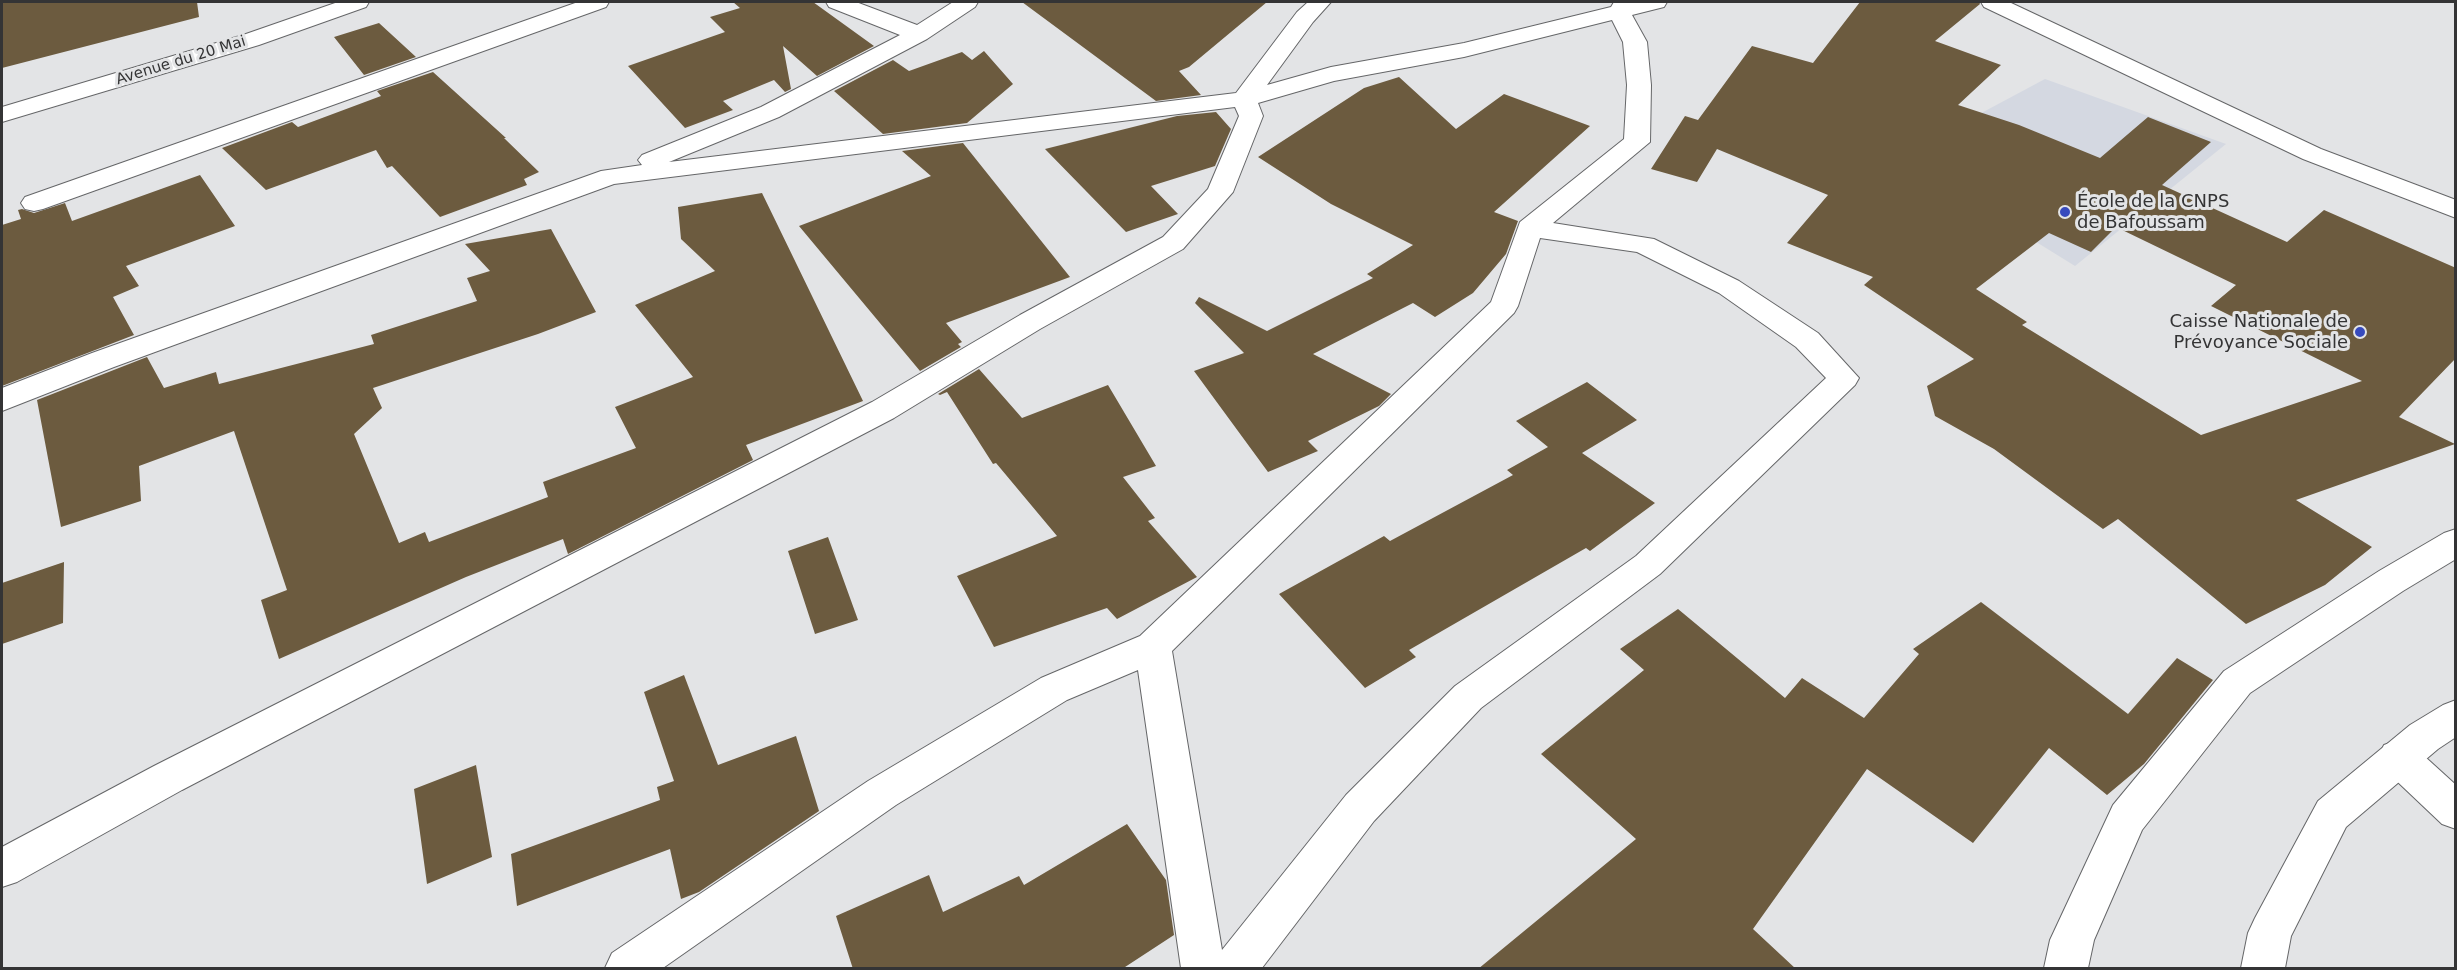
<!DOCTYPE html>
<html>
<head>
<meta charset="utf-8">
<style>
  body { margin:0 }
  #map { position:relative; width:2457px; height:970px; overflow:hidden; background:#e3e4e6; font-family:"DejaVu Sans",sans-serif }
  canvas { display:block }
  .frame { position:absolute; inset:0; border:3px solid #343435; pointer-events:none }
</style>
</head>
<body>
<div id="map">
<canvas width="2457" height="970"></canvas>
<div class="frame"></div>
</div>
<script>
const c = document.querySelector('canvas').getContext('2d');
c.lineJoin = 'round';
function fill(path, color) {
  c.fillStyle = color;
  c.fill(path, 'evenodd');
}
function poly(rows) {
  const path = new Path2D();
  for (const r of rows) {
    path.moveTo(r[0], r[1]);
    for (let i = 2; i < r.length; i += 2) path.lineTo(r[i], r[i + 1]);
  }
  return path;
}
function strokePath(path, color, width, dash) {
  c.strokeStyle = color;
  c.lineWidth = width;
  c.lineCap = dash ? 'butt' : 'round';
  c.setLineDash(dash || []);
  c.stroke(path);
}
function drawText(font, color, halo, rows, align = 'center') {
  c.font = font + ' "DejaVu Sans",sans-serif';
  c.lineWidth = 6;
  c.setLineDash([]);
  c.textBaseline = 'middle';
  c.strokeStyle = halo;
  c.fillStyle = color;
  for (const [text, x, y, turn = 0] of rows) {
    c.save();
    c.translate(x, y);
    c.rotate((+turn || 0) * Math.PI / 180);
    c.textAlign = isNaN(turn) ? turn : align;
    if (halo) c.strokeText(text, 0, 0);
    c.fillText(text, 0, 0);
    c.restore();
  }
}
fill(poly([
  [2045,79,2226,144,2075,266,1899,157]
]), '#d4d8e1');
fill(poly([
  [2,2,197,2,199,17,2,68],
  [733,2,813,2,874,46,817,76,783,46,791,89,785,92,774,80,723,101,733,110,685,128,628,66,725,32,710,17,740,8],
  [1022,2,1267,2,1189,67,1179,71,1201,95,1156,101],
  [1860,2,1979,2,1980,4,1935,41,2001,65,1958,105,2019,125,2100,158,2148,117,2211,142,2162,185,2287,242,2324,210,2456,268,2456,358,2399,417,2455,444,2296,500,2372,547,2325,585,2246,624,2118,519,2103,529,1994,449,1935,416,1927,386,1974,359,1864,285,1873,277,1787,243,1828,195,1717,149,1697,182,1651,169,1685,116,1698,120,1752,46,1813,63],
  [2116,227,2236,285,2211,306,2362,381,2201,435,2022,325,2027,322,1976,289,2049,233,2091,252],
  [379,23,416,57,364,75,334,37],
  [984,51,1013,84,967,123,883,134,834,91,893,60,909,71,962,52,972,60],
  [433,72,506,138,504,138,539,172,524,179,527,185,440,217,392,166,387,168,376,150,266,190,222,148,292,122,298,127,381,96,377,91],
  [1399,77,1456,129,1504,94,1590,126,1494,212,1518,221,1506,254,1473,293,1435,317,1413,303,1313,354,1391,394,1379,406,1308,441,1318,451,1268,472,1194,371,1244,353,1195,303,1199,297,1267,331,1373,278,1367,274,1413,245,1331,204,1258,157,1364,88],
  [1216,112,1231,129,1215,166,1151,186,1178,214,1126,232,1045,149,1177,116],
  [963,143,1070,277,946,323,962,342,958,344,961,347,920,371,799,226,931,176,902,151],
  [200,175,235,226,126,266,139,286,113,297,134,335,2,386,2,225,21,219,18,210,22,209,34,213,65,203,72,221],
  [762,193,863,401,746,445,753,460,568,554,563,539,466,577,279,659,261,600,287,590,234,431,139,466,141,501,61,527,37,400,147,357,164,388,216,372,219,384,374,344,371,335,477,301,467,278,490,271,465,244,551,229,596,312,538,334,373,388,382,408,354,434,399,543,425,532,429,542,548,497,543,482,636,448,615,407,693,377,635,305,715,271,681,239,678,207],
  [979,369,1022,418,1108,385,1156,466,1123,477,1155,518,1148,521,1197,577,1117,619,1107,608,994,647,957,576,1057,536,996,463,993,464,947,392,940,395,938,394],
  [1587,382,1637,420,1582,453,1655,503,1590,551,1586,548,1409,650,1416,657,1365,688,1279,594,1384,536,1390,541,1513,475,1507,470,1548,447,1516,421],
  [828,537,858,620,815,634,788,551],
  [64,562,63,623,2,644,2,583],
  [1981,602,2128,714,2177,658,2213,680,2144,764,2107,795,2049,748,1973,843,1867,769,1753,929,1796,969,1478,969,1636,839,1541,754,1644,670,1620,649,1678,609,1785,698,1802,678,1864,718,1919,654,1913,649],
  [684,675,718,765,796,736,819,811,699,892,681,899,670,849,517,906,511,854,660,800,657,787,674,781,644,692],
  [476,765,492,857,427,884,414,789],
  [1127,824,1166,880,1174,935,1122,969,853,969,836,916,929,875,943,912,1019,876,1024,885]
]), '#6c5b3f');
const minor = poly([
  [578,2,609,2,606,7,43,209,34,211,25,209,21,203,25,197,578,2],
  [826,2,856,2,917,25,953,2,978,2,975,7,927,39,779,117,669,162,1236,93,1297,12,1308,2,1331,2,1313,22,1267,85,1331,67,1464,43,1611,7,1614,2,1667,2,1664,7,1632,15,1647,42,1651,85,1650,142,1553,223,1654,239,1739,281,1818,333,1859,378,1855,385,1660,574,1481,708,1374,821,1262,968,1181,968,1138,670,1067,700,896,805,663,968,605,968,612,953,868,781,1041,678,1140,636,1491,302,1520,222,1624,139,1627,85,1623,42,1612,20,1464,57,1334,81,1258,103,1263,116,1233,192,1183,249,1040,329,894,418,182,790,17,882,2,887,2,847,154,766,872,402,1020,315,1163,237,1208,189,1239,116,1235,107,614,184,114,367,2,411,2,388,92,353,601,171,642,165,638,160,642,155,761,107,900,35,829,7,826,2],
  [1540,238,1637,252,1719,293,1796,347,1826,378,1636,556,1455,686,1346,795,1222,950,1172,651,1514,313,1518,306,1540,238],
  [1981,2,2009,2,2321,149,2456,200,2456,218,2303,159,1984,7,1981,2],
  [2398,740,2412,745,2456,785,2456,829,2442,824,2384,769,2378,757,2384,745,2398,740]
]);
const secondary = poly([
  [338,2,369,2,366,7,259,45,2,122,2,107,243,35,338,2]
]);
const primary = poly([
  [2456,529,2456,559,2403,591,2250,693,2142,830,2094,940,2088,968,2044,968,2050,940,2113,805,2224,671,2379,571,2444,533,2456,529],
  [2456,700,2456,737,2438,749,2346,827,2291,936,2285,968,2241,968,2248,933,2255,918,2318,801,2410,725,2443,705,2456,700]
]);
strokePath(minor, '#656668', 2);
strokePath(secondary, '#656668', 2);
strokePath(primary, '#656668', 2);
fill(minor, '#fff');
fill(secondary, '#fff');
fill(primary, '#fff');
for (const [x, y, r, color] of [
  [2065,212,6,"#374abd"],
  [2360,332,6,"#374abd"]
]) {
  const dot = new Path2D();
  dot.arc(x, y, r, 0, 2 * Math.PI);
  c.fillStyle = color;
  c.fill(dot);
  strokePath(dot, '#e3e4e6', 2);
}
drawText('15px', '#343435', '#e3e4e6', [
  ["Avenue du 20 Mai",181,61,-17]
]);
drawText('18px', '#343435', '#e3e4e6', [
  ["École de la CNPS",2077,202],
  ["de Bafoussam",2077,223],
  ["Caisse Nationale de",2348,322,"right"],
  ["Prévoyance Sociale",2348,343,"right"]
], 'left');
</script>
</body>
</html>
